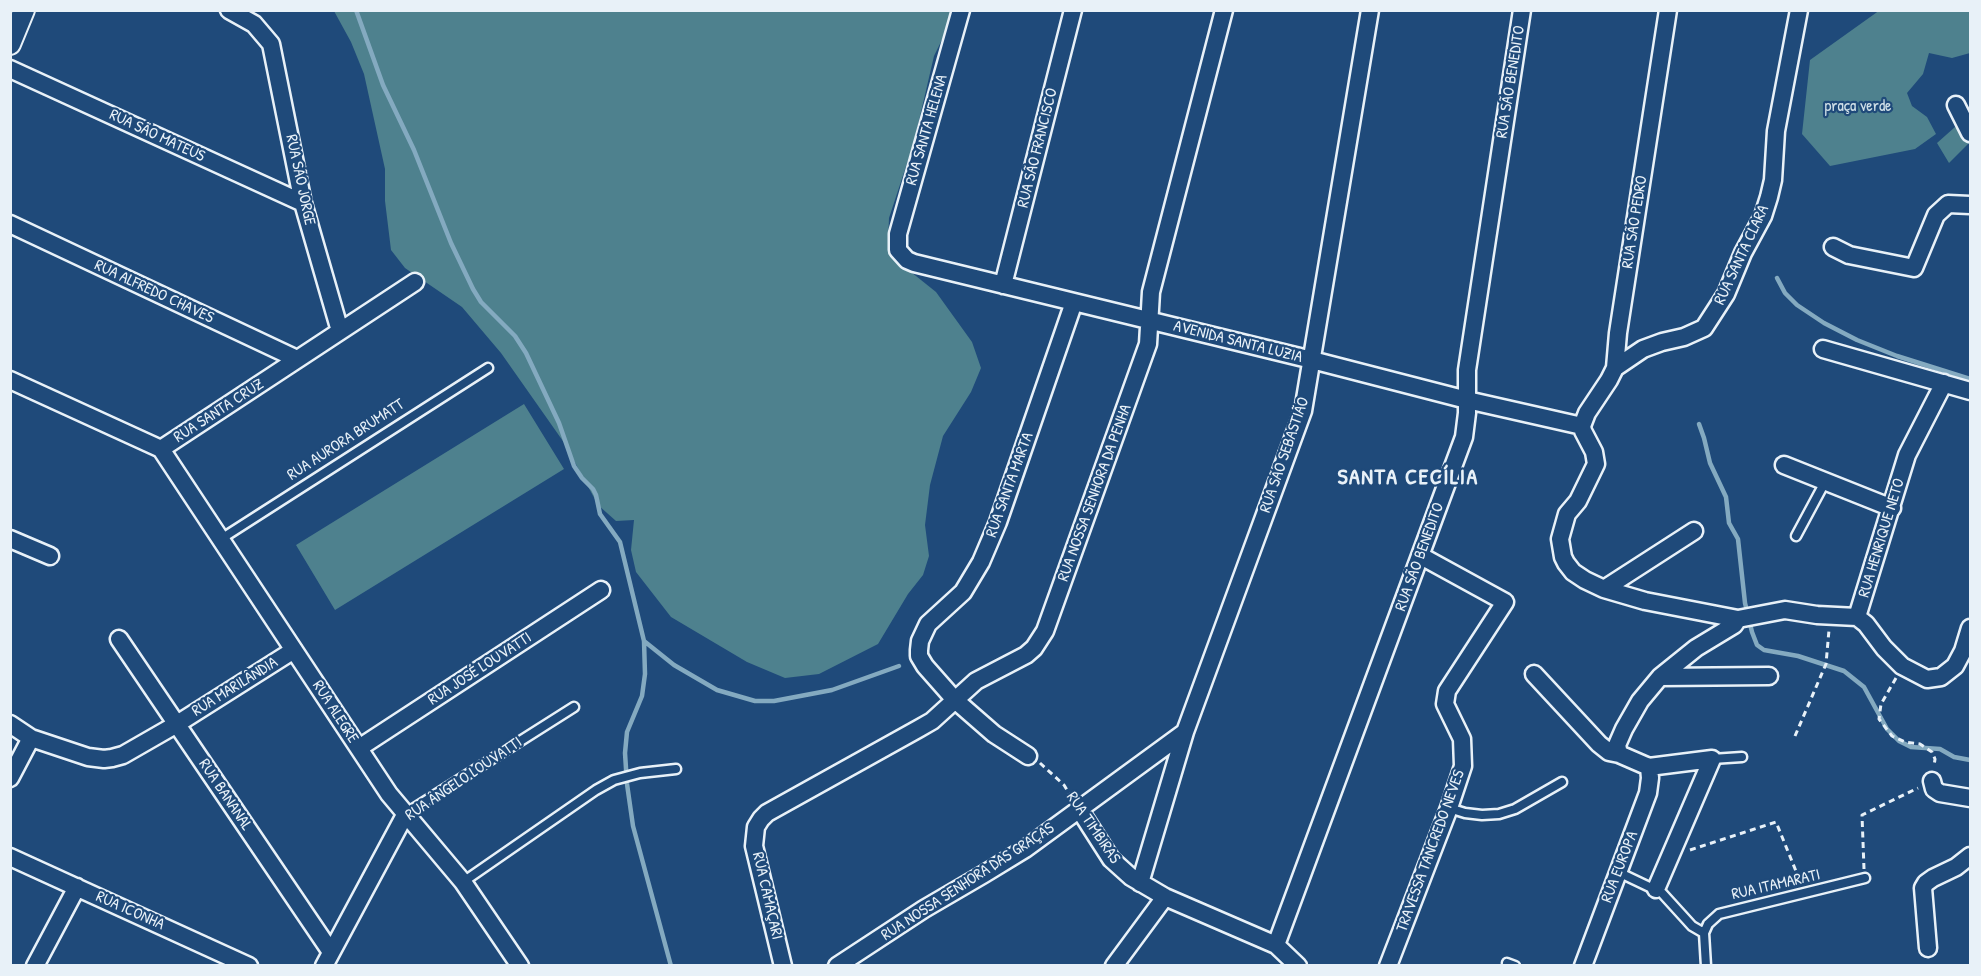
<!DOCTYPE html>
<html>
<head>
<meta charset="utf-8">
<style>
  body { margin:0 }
  #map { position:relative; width:1981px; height:976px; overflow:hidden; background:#1f4a7a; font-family:"Patrick Hand",sans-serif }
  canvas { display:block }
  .frame { position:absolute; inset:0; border:12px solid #e8f1f8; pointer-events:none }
</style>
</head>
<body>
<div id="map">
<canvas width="1981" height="976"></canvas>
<div class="frame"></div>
</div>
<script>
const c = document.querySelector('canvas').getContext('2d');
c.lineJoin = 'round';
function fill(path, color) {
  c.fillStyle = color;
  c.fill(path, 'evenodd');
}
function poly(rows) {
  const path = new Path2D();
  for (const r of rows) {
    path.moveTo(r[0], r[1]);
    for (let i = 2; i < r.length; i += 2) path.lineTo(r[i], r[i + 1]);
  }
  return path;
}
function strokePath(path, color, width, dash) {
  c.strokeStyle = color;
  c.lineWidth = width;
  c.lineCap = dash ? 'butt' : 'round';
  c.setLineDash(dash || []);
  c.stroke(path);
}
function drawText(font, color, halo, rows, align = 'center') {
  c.font = font + ' "Patrick Hand",sans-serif';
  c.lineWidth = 4.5;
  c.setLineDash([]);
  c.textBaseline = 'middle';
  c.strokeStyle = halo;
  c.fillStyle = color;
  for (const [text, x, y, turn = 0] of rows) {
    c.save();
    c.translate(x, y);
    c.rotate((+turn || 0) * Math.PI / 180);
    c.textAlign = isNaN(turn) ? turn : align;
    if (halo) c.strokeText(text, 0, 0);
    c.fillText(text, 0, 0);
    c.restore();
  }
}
fill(poly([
  [1880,10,1970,11,1970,53,1952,58,1929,53,1923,74,1907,93,1912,106,1927,117,1936,134,1915,149,1830,166,1802,134,1810,60],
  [334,11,956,11,934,56,914,142,889,218,888,242,891,256,936,292,972,342,981,368,971,392,943,436,930,485,925,525,929,556,923,575,908,594,878,644,819,674,785,678,747,662,671,617,636,572,631,550,634,520,616,521,598,505,565,444,501,353,462,307,405,268,391,250,385,201,385,169,364,74,351,42],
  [1955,127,1964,133,1969,143,1949,163,1937,143],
  [524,404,564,469,335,610,296,545]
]), '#4e818e');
strokePath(poly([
  [356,10,383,85,414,150,451,243,473,289,481,302,515,336,526,353,559,423,574,466,582,478,593,489,596,495,600,514,620,542,644,641,645,674,642,696,627,732,625,753,627,784,633,826,671,966],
  [1777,278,1785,293,1797,305,1824,323,1857,340,1897,356,1970,379],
  [1699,424,1704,438,1710,463,1726,497,1729,523,1738,539,1745,603,1752,632,1757,645,1764,650,1798,656,1844,671,1864,687,1887,729,1899,741,1911,747,1940,749,1954,757,1970,760],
  [644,641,674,665,717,690,755,701,774,701,832,690,899,666]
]), '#84aac0', 4.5);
const service = poly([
  [1796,536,1825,482],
  [221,539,488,368],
  [1712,759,1742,757],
  [1449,808,1465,813,1482,815,1499,814,1515,809,1562,782],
  [405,814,574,707],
  [1618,872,1662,893,1692,926,1704,933],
  [463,882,596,790,614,780,640,773,676,769],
  [1507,963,1515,966],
  [1706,966,1704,933,1708,924,1719,914,1865,878]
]);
const minor = poly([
  [229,10,254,24,271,44,303,203,340,331],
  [961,10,898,234,898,250,907,260,914,263,1312,360,1467,400,1582,426],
  [10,69,303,203],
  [1956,105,1970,133],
  [10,224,297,359],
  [1833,247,1849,255,1914,268,1936,215,1948,204,1970,205],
  [1003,285,1073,10],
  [1823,349,1970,391],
  [1615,368,1643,349,1662,342,1684,337,1704,328,1726,294,1743,253,1763,216,1769,197,1773,180,1776,131,1799,10],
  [10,380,161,449],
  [1582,426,1583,431,1594,452,1596,464,1578,501,1567,514,1560,539,1563,557,1566,563,1573,572,1585,580,1604,589,1645,601,1738,619,1785,610,1817,615,1857,617,1866,624,1884,648,1902,666,1927,679,1941,677,1955,666,1963,651,1970,628],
  [1582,426,1587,413,1609,380,1615,368,1618,333,1668,10],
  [161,449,389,794,463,882,520,966],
  [161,449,415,282],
  [1784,465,1892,508],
  [10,539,50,556],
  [1604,589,1694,531],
  [1857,617,1907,455,1944,383],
  [119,639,331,952],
  [1534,674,1599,744,1609,752,1619,754,1649,767,1712,759],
  [1660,677,1769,676],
  [10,724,31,738,88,757,104,759,112,758,123,755,177,724,294,650],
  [359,748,601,590],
  [1619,754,1617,745,1624,729,1640,701,1660,677,1696,648,1734,625,1738,619],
  [1028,756,994,734,955,700,925,666,919,656,919,650,920,641,928,624,963,592,981,562,998,522,1074,302],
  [10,778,31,738],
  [1932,781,1934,789,1940,793,1970,798],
  [1079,809,1111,859,1131,877,1165,897,1276,945,1298,966],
  [10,857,249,966],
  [1140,883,1185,732,1303,411,1370,10],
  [1656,889,1712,759],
  [1276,945,1464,437,1467,413,1467,370,1522,10],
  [1928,948,1923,888,1926,883,1933,878,1956,867,1970,856],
  [35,966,77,887],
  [324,966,405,815],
  [783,966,754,846,756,827,761,819,767,813,918,729,932,721,976,681,1026,655,1034,648,1045,631,1148,344,1151,292,1224,10],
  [837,966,924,909,984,874,1025,849,1185,732],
  [1114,966,1165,897],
  [1388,966,1449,808,1463,766,1462,739,1445,704,1447,691,1505,602,1421,556],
  [1583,966,1648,793,1650,778,1649,767]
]);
const tertiary = poly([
  [10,44,24,10]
]);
strokePath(service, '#e8f1f8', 13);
strokePath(minor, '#e8f1f8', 21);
strokePath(tertiary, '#e8f1f8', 24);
strokePath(poly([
  [1896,678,1881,704,1879,719,1892,736,1905,742,1920,744,1932,752,1935,759,1934,766],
  [1795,736,1826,664,1829,630],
  [1040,763,1064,785,1072,798],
  [1690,850,1776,822,1800,881],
  [1864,869,1862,815,1918,788]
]), '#e8f1f8', 3, [6, 4.5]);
strokePath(service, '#1f4a7a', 8);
strokePath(minor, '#1f4a7a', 16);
strokePath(tertiary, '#1f4a7a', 20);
drawText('16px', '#e8f1f8', '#1f4a7a', [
  ["RUA SÃO BENEDITO",1511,82,-81],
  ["RUA SANTA HELENA",927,130,-74],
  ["RUA SÃO MATEUS",157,136,25],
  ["RUA SÃO FRANCISCO",1038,148,-76],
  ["RUA SÃO JORGE",300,180,78],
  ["RUA SÃO PEDRO",1635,222,-81],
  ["RUA SANTA CLARA",1742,255,-65],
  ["RUA ALFREDO CHAVES",154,292,25],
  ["AVENIDA SANTA LUZIA",1238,342,14],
  ["RUA SANTA CRUZ",219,411,-33],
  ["RUA AURORA BRUMATT",346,440,-33],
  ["RUA SÃO SEBASTIÃO",1285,455,-71],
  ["RUA SANTA MARTA",1010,485,-70],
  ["RUA NOSSA SENHORA DA PENHA",1095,493,-70],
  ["RUA HENRIQUE NETO",1882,538,-73],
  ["RUA SÃO BENEDITO",1420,557,-70],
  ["RUA JOSÉ LOUVATTI",480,669,-33],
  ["RUA MARILÂNDIA",235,687,-32],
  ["RUA ALEGRE",335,712,57],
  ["RUA ÂNGELO LOUVATTI",464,779,-34],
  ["RUA BANANAL",225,795,56],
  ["RUA TIMBIRAS",1093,828,56],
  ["TRAVESSA TANCREDO NEVES",1431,851,-70],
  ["RUA EUROPA",1620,867,-69],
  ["RUA NOSSA SENHORA DAS GRAÇAS",968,882,-33],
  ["RUA ITAMARATI",1776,885,-13],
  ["RUA CAMAÇARI",767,896,77],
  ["RUA ICONHA",130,911,24]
]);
drawText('16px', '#d1e0e8', '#1f4a7a', [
  ["praça verde",1858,107]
]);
c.letterSpacing = '1.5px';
drawText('bold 22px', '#e8f1f8', '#1f4a7a', [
  ["SANTA CECÍLIA",1408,478]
]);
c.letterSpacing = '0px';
</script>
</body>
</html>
